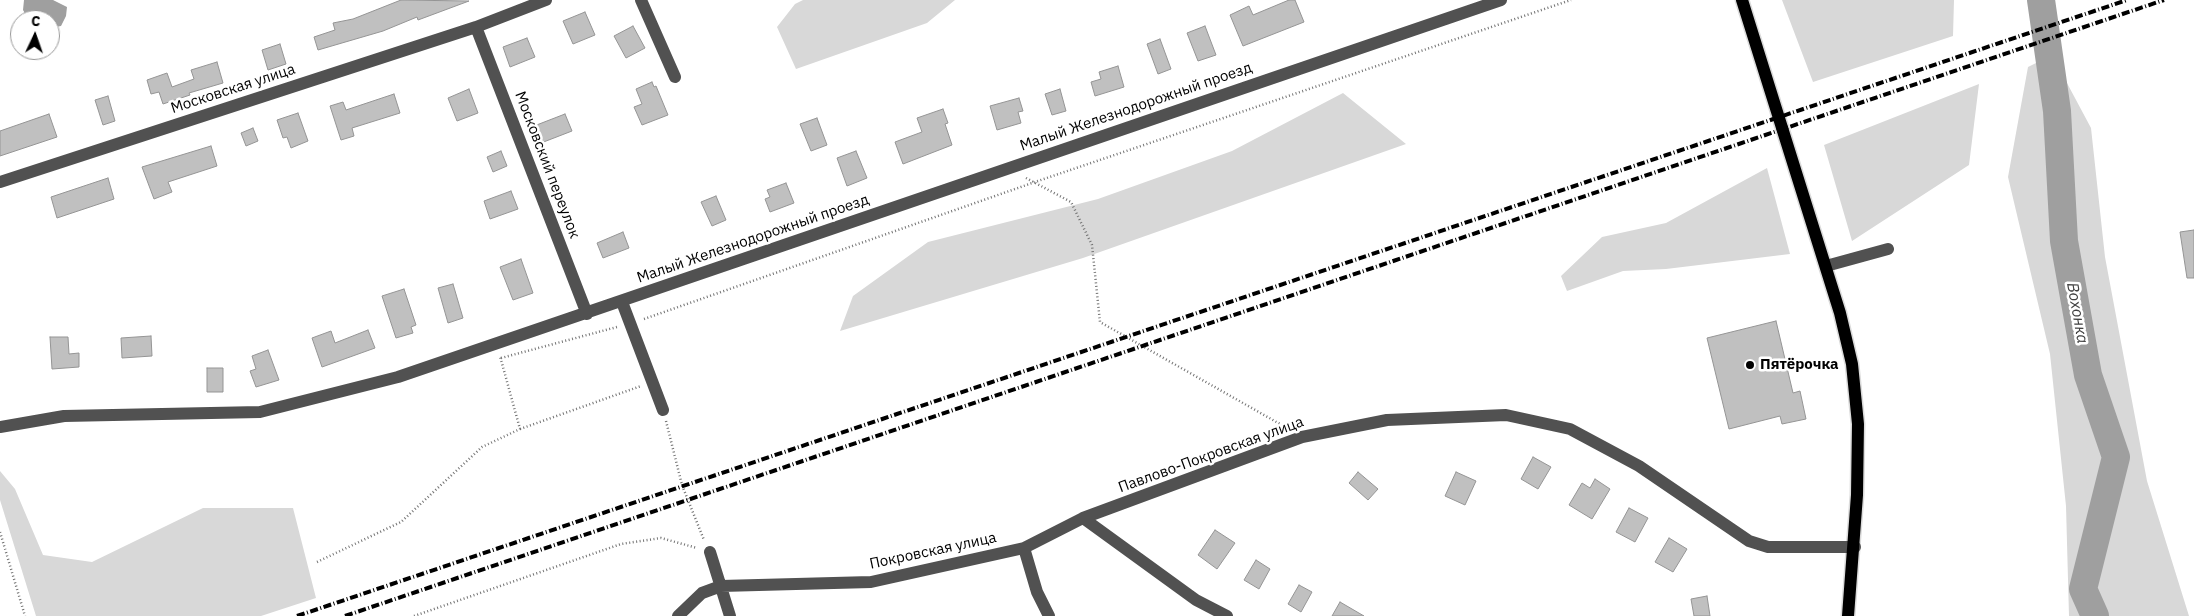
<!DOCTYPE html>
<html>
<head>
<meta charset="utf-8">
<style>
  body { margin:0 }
  #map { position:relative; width:2194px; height:616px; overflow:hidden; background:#fff; font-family:"IBM Plex Sans",sans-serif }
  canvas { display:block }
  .north { position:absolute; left:10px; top:10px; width:50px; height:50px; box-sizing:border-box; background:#fff; border:1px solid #999; border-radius:50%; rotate:3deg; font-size:14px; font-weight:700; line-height:20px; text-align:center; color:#000 }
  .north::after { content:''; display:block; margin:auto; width:18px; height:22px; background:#000; clip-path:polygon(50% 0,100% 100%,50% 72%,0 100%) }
</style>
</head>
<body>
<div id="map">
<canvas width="2194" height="616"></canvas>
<div class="north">С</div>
</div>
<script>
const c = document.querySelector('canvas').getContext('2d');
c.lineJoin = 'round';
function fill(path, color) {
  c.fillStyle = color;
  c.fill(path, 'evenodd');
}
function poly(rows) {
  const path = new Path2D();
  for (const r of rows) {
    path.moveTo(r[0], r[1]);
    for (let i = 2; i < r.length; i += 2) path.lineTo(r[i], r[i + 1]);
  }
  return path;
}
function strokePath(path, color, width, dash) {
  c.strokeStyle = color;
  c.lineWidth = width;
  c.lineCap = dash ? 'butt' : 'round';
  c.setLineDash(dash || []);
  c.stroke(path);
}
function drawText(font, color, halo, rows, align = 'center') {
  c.font = font + ' "IBM Plex Sans",sans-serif';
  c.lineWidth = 5;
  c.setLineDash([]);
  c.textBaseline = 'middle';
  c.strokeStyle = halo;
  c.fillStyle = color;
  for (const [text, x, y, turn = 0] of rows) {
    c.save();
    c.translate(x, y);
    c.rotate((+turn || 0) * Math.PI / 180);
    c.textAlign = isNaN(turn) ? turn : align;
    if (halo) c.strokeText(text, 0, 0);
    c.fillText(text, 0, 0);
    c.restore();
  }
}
fill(poly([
  [803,0,955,0,927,23,796,69,777,27,795,4],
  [1782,0,1954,0,1953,36,1813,82],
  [2052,55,2091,128,2105,257,2147,481,2189,616,2069,616,2066,506,2050,354,2008,177,2028,67],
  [1979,84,1969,165,1852,241,1824,145],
  [1343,93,1406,144,1083,258,840,331,853,296,928,242,1098,199,1232,151],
  [1767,168,1790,254,1666,269,1623,271,1567,291,1561,276,1602,237,1666,223],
  [0,471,15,489,43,555,92,562,203,508,293,508,316,598,261,616,36,616,0,500]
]), '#d8d8d8');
fill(poly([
  [24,0,53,0,67,7,66,16,61,26,50,28,50,20,29,20,23,10]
]), '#9f9f9f');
strokePath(poly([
  [2041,0,2057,111,2064,241,2088,375,2116,457,2083,589,2095,616]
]), '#9f9f9f', 28);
const building = poly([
  [401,0,469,1,418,20,417,17,383,31,318,50,314,37,335,30,333,23,353,19,401,0],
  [1289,0,1295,0,1304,22,1243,46,1230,15,1249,6,1253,15,1289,0],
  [585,12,595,35,573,44,563,21,585,12],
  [633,26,645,48,626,58,614,36,633,26],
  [1205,26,1216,55,1198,61,1187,33,1205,26],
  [527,38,535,57,510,67,503,47,527,38],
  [1160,39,1171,69,1158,74,1147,44,1160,39],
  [280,44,286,64,268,70,262,50,280,44],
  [217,62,223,83,189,93,190,95,163,104,159,92,151,94,147,80,167,73,172,87,194,79,191,70,217,62],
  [1118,66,1124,87,1095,96,1091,82,1101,79,1099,72,1118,66],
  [652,82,654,87,656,86,668,115,642,125,634,107,642,104,636,89,652,82],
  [469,89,478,113,457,121,448,98,469,89],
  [1060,89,1066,111,1052,115,1045,94,1060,89],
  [394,94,400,113,352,128,354,136,341,140,330,106,343,102,346,110,394,94],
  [108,96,115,121,103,125,95,100,108,96],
  [1019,98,1023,111,1018,112,1021,123,997,130,990,106,1019,98],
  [943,109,948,123,945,124,952,145,903,164,895,142,922,132,917,118,943,109],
  [298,113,308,141,291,148,287,137,283,138,277,120,298,113],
  [49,114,57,137,0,156,0,131,49,114],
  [565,114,572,131,541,143,534,126,565,114],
  [817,118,827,145,811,151,800,124,817,118],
  [253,128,258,141,246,146,241,133,253,128],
  [211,146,217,166,168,182,172,192,154,199,142,167,211,146],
  [501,151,507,166,493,172,487,157,501,151],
  [856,151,867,178,847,186,837,158,856,151],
  [108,178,114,199,57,218,51,197,108,178],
  [786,183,794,203,770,212,765,199,770,197,767,190,786,183],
  [511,191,518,209,490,219,484,201,511,191],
  [716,196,726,220,712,226,701,202,716,196],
  [2194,230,2194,278,2187,278,2180,232,2194,230],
  [623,232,629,248,603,258,597,243,623,232],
  [521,259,533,293,513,300,500,267,521,259],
  [453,284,463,318,448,323,438,288,453,284],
  [404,289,416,325,411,327,413,333,396,338,382,296,404,289],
  [1776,321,1793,393,1800,391,1806,419,1782,424,1780,416,1729,429,1707,338,1776,321],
  [368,330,375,348,322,367,312,338,331,331,335,343,368,330],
  [151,336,152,356,122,358,121,338,151,336],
  [50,337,68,337,69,354,79,353,79,367,52,369,50,337],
  [268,350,279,380,256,387,250,371,256,369,252,356,268,350],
  [207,368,223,368,223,392,207,392,207,368],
  [1533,457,1551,467,1538,489,1521,479,1533,457],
  [1358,472,1378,489,1368,500,1349,483,1358,472],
  [1456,472,1476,481,1465,505,1445,496,1456,472],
  [1595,479,1610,489,1592,519,1569,505,1582,483,1590,488,1595,479],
  [1629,508,1648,518,1635,542,1616,532,1629,508],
  [1215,530,1235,543,1217,569,1198,555,1215,530],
  [1669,538,1687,549,1673,572,1655,562,1669,538],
  [1256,560,1270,569,1259,589,1244,580,1256,560],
  [1299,585,1312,592,1301,612,1288,604,1299,585],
  [1707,596,1710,616,1694,616,1691,599,1707,596],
  [1340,602,1364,616,1332,616,1340,602]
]);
fill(building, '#c0c0c0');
strokePath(building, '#959595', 1);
const major = poly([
  [1742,0,1840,313,1852,364,1858,424,1857,495,1848,616]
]);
strokePath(major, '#dbdbdb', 15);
strokePath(poly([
  [1026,178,1071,202,1092,245,1100,322,1287,428],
  [644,319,1035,182,1571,0],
  [501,358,617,327],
  [666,421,682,485,704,540],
  [520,429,641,386],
  [0,532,25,616],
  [317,562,401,522,482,447,520,429,500,356],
  [414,616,621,544,661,538,697,548]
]), '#737373', 2.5, [1, 2.5]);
strokePath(poly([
  [641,0,675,77],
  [476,27,587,314],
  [0,182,476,27,546,0],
  [1826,266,1888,249],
  [622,302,663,410],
  [0,427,64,416,260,412,398,377,1501,0],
  [1083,518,1196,600,1227,616],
  [1024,548,1037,592,1049,616],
  [710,552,730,616],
  [678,616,702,593,721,586,871,582,1024,548,1083,518,1302,437,1387,420,1506,415,1570,429,1639,466,1749,541,1768,547,1855,547]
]), '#515151', 12);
strokePath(major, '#000', 12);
strokePath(poly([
  [297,616,2127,0],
  [345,616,2164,0]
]), '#000', 4, [8, 2.5, 1, 2.5]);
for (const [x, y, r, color] of [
  [1750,365,5,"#000"]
]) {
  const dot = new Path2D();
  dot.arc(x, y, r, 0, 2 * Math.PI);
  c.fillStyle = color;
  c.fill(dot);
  strokePath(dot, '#fff', 2);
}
drawText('15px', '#000', '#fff', [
  ["Московская улица",233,89,-18],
  ["Малый Железнодорожный проезд",1136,107,-19],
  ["Московский переулок",547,165,69],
  ["Малый Железнодорожный проезд",753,239,-19],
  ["Павлово-Покровская улица",1211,455,-20],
  ["Покровская улица",933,551,-12]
]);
drawText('bold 15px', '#000', '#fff', [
  ["Пятёрочка",1760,365]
], 'left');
drawText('italic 16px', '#404040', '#fff', [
  ["Вохонка",2077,313,80]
]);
</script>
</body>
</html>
